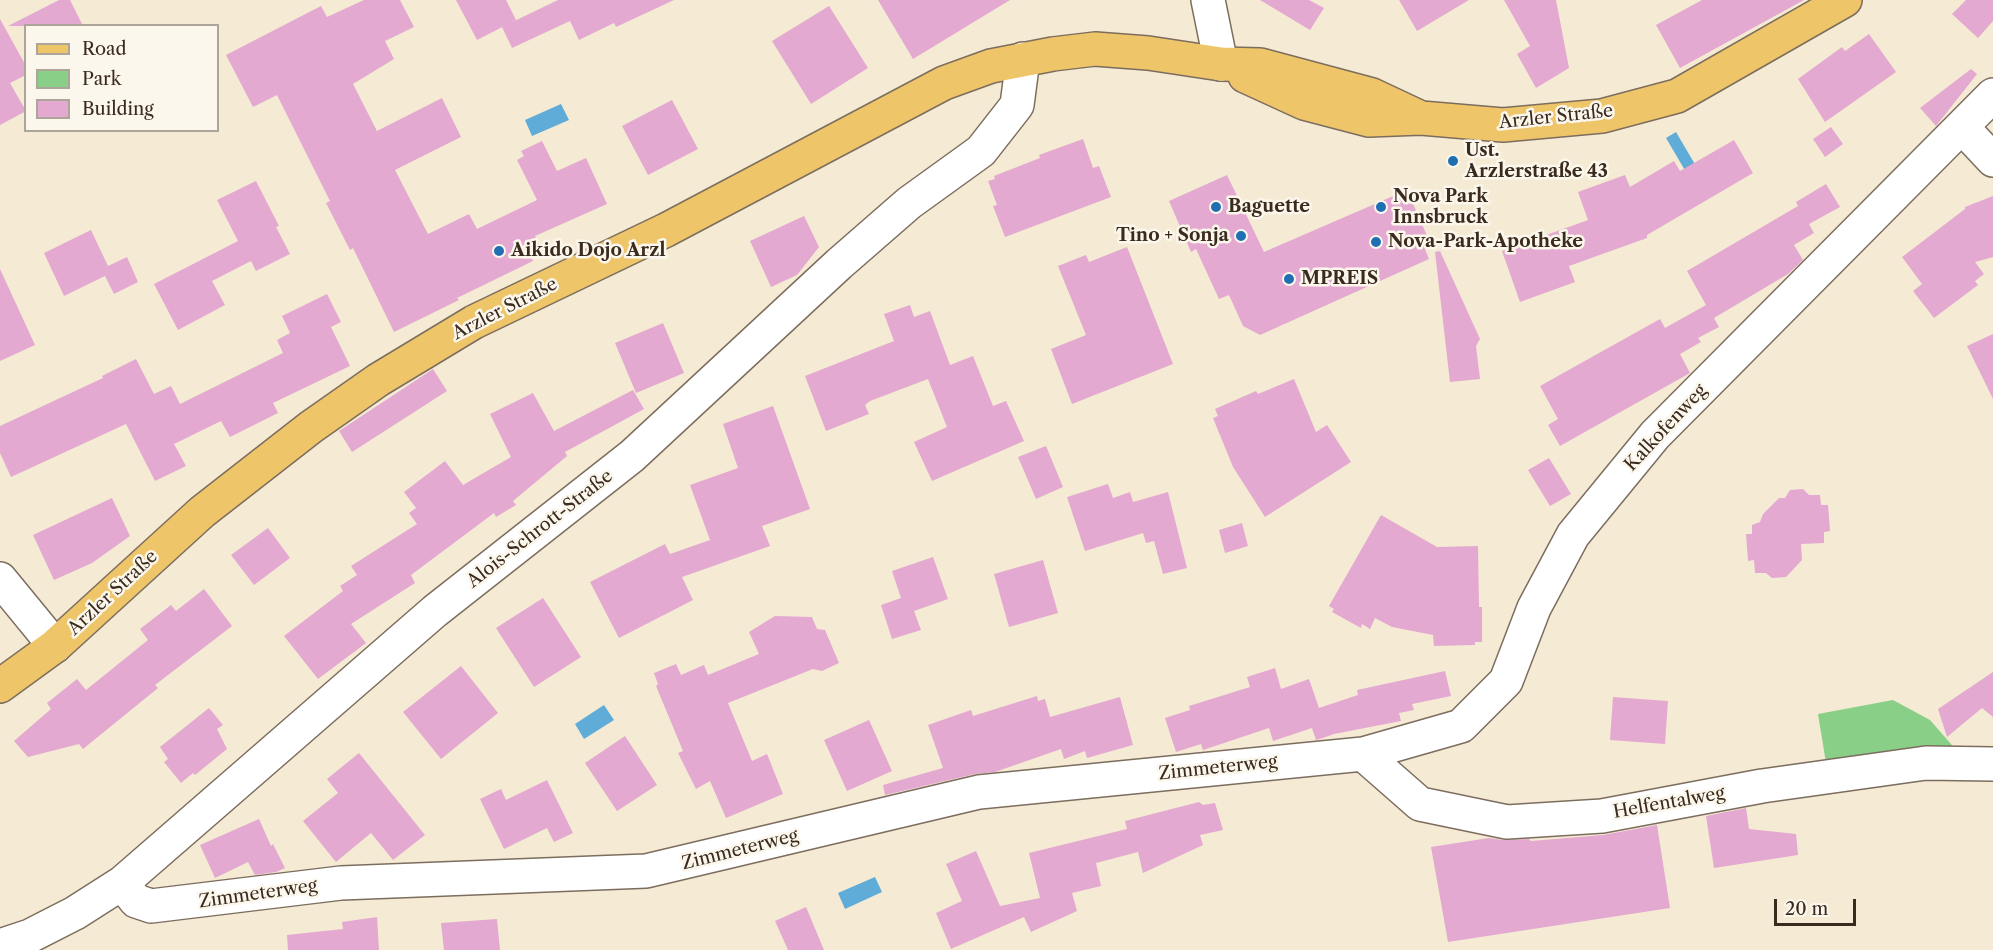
<!DOCTYPE html>
<html>
<head>
<meta charset="utf-8">
<style>
  body { margin:0 }
  #map { position:relative; width:1993px; height:950px; overflow:hidden; background:#f5ead4; font-family:"Libre Caslon Text",serif }
  canvas { display:block }
  .legend { position:absolute; left:24px; top:24px; width:195px; height:108px; box-sizing:border-box; background:#fbf7ec; border:2px solid #aea59a; margin:0; padding:8px 10px; list-style:none; font-size:18px; color:#3b2a1e }
  .legend li { display:flex; align-items:center; gap:12px; height:30px }
  .legend b { width:30px; border:2px solid #aea59a }
  .scale { position:absolute; left:1774px; top:899px; width:82px; height:27px; box-sizing:border-box; border:3px solid #3b2a1e; border-top:0; padding-left:8px; font-size:18px; line-height:21px; white-space:nowrap; color:#3b2a1e; -webkit-text-stroke:4px #fbf7ec; paint-order:stroke }
</style>
</head>
<body>
<div id="map">
<canvas width="1993" height="950"></canvas>
<ul class="legend">
<li><b style="height:8px;background:#eec569"></b>Road</li>
<li><b style="height:16px;background:#8acf88"></b>Park</li>
<li><b style="height:16px;background:#e3a9d0"></b>Building</li>
</ul>
<div class="scale">20 m</div>
</div>
<script>
const c = document.querySelector('canvas').getContext('2d');
c.lineJoin = 'round';
function fill(path, color) {
  c.fillStyle = color;
  c.fill(path, 'evenodd');
}
function poly(rows) {
  const path = new Path2D();
  for (const r of rows) {
    path.moveTo(r[0], r[1]);
    for (let i = 2; i < r.length; i += 2) path.lineTo(r[i], r[i + 1]);
  }
  return path;
}
function strokePath(path, color, width, dash) {
  c.strokeStyle = color;
  c.lineWidth = width;
  c.lineCap = dash ? 'butt' : 'round';
  c.setLineDash(dash || []);
  c.stroke(path);
}
function drawText(font, color, halo, rows, align = 'center') {
  c.font = font + ' "Libre Caslon Text",serif';
  c.lineWidth = 5;
  c.setLineDash([]);
  c.textBaseline = 'middle';
  c.strokeStyle = halo;
  c.fillStyle = color;
  for (const [text, x, y, turn = 0] of rows) {
    c.save();
    c.translate(x, y);
    c.rotate((+turn || 0) * Math.PI / 180);
    c.textAlign = isNaN(turn) ? turn : align;
    if (halo) c.strokeText(text, 0, 0);
    c.fillText(text, 0, 0);
    c.restore();
  }
}
fill(poly([
  [1893,700,1930,720,1965,760,1826,763,1818,714]
]), '#8acf88');
fill(poly([
  [561,104,569,120,532,136,525,120],
  [1676,132,1696,166,1686,172,1666,138],
  [604,705,614,720,584,739,575,724],
  [875,877,882,892,845,909,838,893]
]), '#5facd8');
fill(poly([
  [59,0,70,0,83,26,8,26],
  [364,0,400,0,414,27,385,41,394,59,353,84,377,131,442,98,461,137,395,170,428,234,469,214,477,229,537,200,517,160,524,156,521,151,542,141,557,171,586,158,607,204,535,236,541,248,529,253,533,261,457,298,459,300,394,332,353,248,350,250,326,203,330,201,277,95,253,107,226,55,321,6,327,17],
  [456,0,506,0,516,20,477,40],
  [558,0,674,0,616,27,614,23,579,40,570,21,512,48,502,27],
  [878,0,1010,0,913,59],
  [1260,0,1309,0,1324,8,1310,30],
  [1399,0,1469,0,1417,31],
  [1504,0,1556,0,1569,68,1536,88,1517,54,1530,46],
  [1702,0,1804,0,1680,68,1656,25],
  [1966,0,1993,0,1993,21,1978,38,1952,14],
  [829,6,868,68,811,104,772,41],
  [0,19,26,66,26,75,10,83,26,111,0,125],
  [1869,34,1896,72,1825,122,1798,79,1842,47,1845,51],
  [1971,69,1977,74,1936,126,1920,108],
  [672,100,698,149,648,175,622,126],
  [1831,127,1843,144,1825,157,1813,139],
  [1083,139,1093,168,1099,166,1111,197,1005,237,993,206,997,205,988,181,995,179,994,176,1040,158,1039,155],
  [1734,140,1753,173,1647,235,1647,238,1569,266,1575,282,1520,302,1502,251,1588,220,1578,192,1625,175,1630,187,1674,161,1680,171],
  [1227,175,1264,252,1407,190,1432,247,1425,249,1429,259,1260,335,1243,326,1229,295,1219,299,1196,249,1191,252,1169,201],
  [256,181,279,226,276,227,290,254,256,271,251,261,212,281,225,305,178,330,154,284,238,241,217,200],
  [1826,184,1840,207,1809,224,1814,233,1794,245,1803,260,1788,274,1714,318,1719,327,1698,338,1701,342,1680,354,1690,373,1560,446,1548,425,1558,419,1540,386,1660,319,1665,328,1706,305,1687,271,1798,206,1796,202],
  [1993,196,1993,257,1975,262,1984,274,1975,281,1978,285,1934,318,1913,291,1922,284,1902,257,1965,209,1965,207],
  [804,216,819,247,797,275,771,287,750,241],
  [91,230,108,266,127,257,138,282,114,294,105,276,64,296,44,253],
  [1127,247,1173,364,1072,404,1051,349,1086,335,1058,266,1086,255,1089,262],
  [1440,251,1480,339,1476,346,1480,379,1450,382,1435,252],
  [0,269,35,345,0,361],
  [327,294,341,322,331,327,350,366,273,403,278,413,230,437,221,421,174,444,186,466,155,481,126,424,11,477,0,453,0,426,103,378,102,376,136,359,154,394,171,386,180,404,283,353,277,340,290,333,282,316],
  [910,305,914,317,930,311,950,365,973,356,993,406,1006,401,1024,441,932,481,914,442,947,427,928,379,870,401,865,405,869,414,826,431,805,376,894,341,884,314],
  [663,323,684,373,636,393,615,343],
  [1993,334,1993,399,1967,346],
  [433,369,447,391,352,452,339,431],
  [1294,379,1316,432,1327,425,1351,462,1265,517,1233,467,1213,418,1218,416,1215,409,1256,391,1258,394],
  [633,390,644,409,565,452,567,456,513,501,516,505,496,517,494,513,411,575,415,583,351,624,366,643,318,679,284,636,343,591,340,586,357,575,351,566,417,524,409,513,416,508,404,492,445,461,463,485,511,457,490,414,533,393,554,431],
  [773,406,810,509,762,526,770,546,682,577,693,600,619,638,590,582,665,544,670,554,710,540,690,485,738,468,723,424],
  [1046,446,1063,487,1036,499,1018,457],
  [1549,458,1571,494,1550,506,1528,470],
  [1108,484,1113,498,1130,492,1133,502,1168,492,1187,568,1163,574,1154,541,1146,543,1143,533,1085,551,1067,497],
  [1803,489,1809,495,1820,495,1821,505,1828,505,1830,531,1824,532,1824,543,1801,544,1802,560,1786,577,1772,578,1766,573,1755,573,1754,560,1748,561,1746,534,1752,534,1752,525,1760,522,1763,514,1779,498,1785,498,1790,490],
  [112,498,130,536,92,563,54,580,33,535],
  [1381,515,1437,547,1478,546,1479,607,1482,607,1482,642,1475,642,1475,645,1434,646,1433,635,1392,627,1375,618,1370,629,1362,624,1361,628,1332,612,1334,609,1329,606],
  [1242,523,1248,546,1225,553,1219,530],
  [268,528,290,558,254,585,231,555],
  [933,557,948,599,914,611,921,630,892,639,881,605,901,598,892,571],
  [1043,560,1058,613,1009,627,994,574],
  [204,589,232,626,155,685,158,688,83,749,79,744,28,757,14,741,51,709,47,703,77,679,86,690,148,640,140,629,171,605,176,611],
  [543,598,581,657,534,687,496,628],
  [775,616,812,617,817,629,825,630,839,663,822,671,813,669,728,703,752,761,767,754,783,794,726,818,710,781,696,789,678,753,683,751,656,686,658,684,654,673,676,664,681,675,704,665,708,675,759,654,749,632],
  [461,666,498,713,441,759,403,712],
  [1275,668,1281,689,1309,679,1319,708,1358,695,1357,690,1445,671,1451,696,1412,704,1414,710,1399,713,1401,721,1334,734,1320,739,1316,740,1312,728,1273,741,1269,728,1203,750,1201,744,1176,752,1165,718,1190,710,1189,706,1250,687,1247,677],
  [1993,672,1993,717,1982,708,1947,737,1938,709],
  [1037,696,1038,701,1045,699,1050,717,1120,697,1133,745,1087,758,1085,751,1064,759,1061,749,995,772,975,774,885,795,883,785,943,768,928,725,971,710,973,716],
  [1613,697,1668,701,1665,744,1610,740],
  [209,708,223,725,217,729,227,749,195,775,193,773,181,783,164,762,168,759,160,747],
  [869,720,892,771,847,791,824,740],
  [625,736,657,785,617,811,585,763],
  [359,753,425,835,393,860,371,833,336,862,303,821,338,793,327,779],
  [547,780,573,833,554,842,547,828,504,849,480,799,501,789,506,800],
  [1199,802,1203,805,1215,803,1223,830,1200,835,1203,845,1143,873,1138,852,1096,863,1101,886,1072,893,1077,911,1031,932,1024,917,951,949,936,913,962,901,946,864,976,851,1000,906,1040,898,1029,853,1127,829,1125,821],
  [1746,808,1749,829,1796,834,1798,855,1714,868,1706,816],
  [259,819,271,846,273,844,285,868,276,872,255,875,248,862,215,878,200,845],
  [1657,825,1670,908,1448,942,1431,847,1489,838,1503,840,1529,839,1531,841,1603,835],
  [806,907,824,950,788,950,775,921],
  [377,917,379,950,288,950,287,935,343,929,342,922],
  [497,919,500,950,444,950,441,923]
]), '#e3a9d0');
const minor = poly([
  [1208,0,1221,64],
  [1962,127,1993,160],
  [0,579,55,646],
  [1363,754,1420,804,1507,822,1602,816,1762,786,1926,763,1993,764],
  [122,883,136,901,151,906,341,883,646,871,979,792,1363,754,1461,726,1506,681,1534,608,1573,535,1655,435,1993,95],
  [0,946,30,936,75,913,122,883,435,611,632,456,839,264,909,203,981,151,1017,105,1023,59]
]);
const major = poly([
  [1245,76,1304,103,1369,120,1421,118,1503,125,1602,116,1677,96,1845,0],
  [0,686,55,646,202,512,311,427,378,380,474,322,666,230,944,83,991,66,1053,54,1095,49,1148,53,1221,64,1260,65,1372,95,1421,118]
]);
strokePath(minor, '#7c6d5e', 36);
strokePath(major, '#7c6d5e', 36);
strokePath(minor, '#fff', 33);
strokePath(major, '#eec569', 33);
for (const [x, y, r, color] of [
  [1453,161,6,"#1f6fb2"],
  [1216,207,6,"#1f6fb2"],
  [1381,207,6,"#1f6fb2"],
  [1241,236,6,"#1f6fb2"],
  [1376,242,6,"#1f6fb2"],
  [499,251,6,"#1f6fb2"],
  [1289,279,6,"#1f6fb2"]
]) {
  const dot = new Path2D();
  dot.arc(x, y, r, 0, 2 * Math.PI);
  c.fillStyle = color;
  c.fill(dot);
  strokePath(dot, '#fbf7ec', 2);
}
drawText('18px', '#3b2a1e', '#fbf7ec', [
  ["Arzler Straße",1556,117,-6],
  ["Arzler Straße",505,309,-27],
  ["Kalkofenweg",1666,428,-47],
  ["Alois-Schrott-Straße",540,529,-38],
  ["Arzler Straße",113,593,-43],
  ["Zimmeterweg",1218,768,-6],
  ["Helfentalweg",1669,803,-10],
  ["Zimmeterweg",740,850,-14],
  ["Zimmeterweg",258,894,-8]
]);
drawText('bold 18px', '#3b2a1e', '#fbf7ec', [
  ["Ust.",1465,151],
  ["Arzlerstraße 43",1465,172],
  ["Nova Park",1393,197],
  ["Innsbruck",1393,218],
  ["Baguette",1228,207],
  ["Tino + Sonja",1229,236,"right"],
  ["Nova-Park-Apotheke",1388,242],
  ["Aikido Dojo Arzl",511,251],
  ["MPREIS",1301,279]
], 'left');
</script>
</body>
</html>
